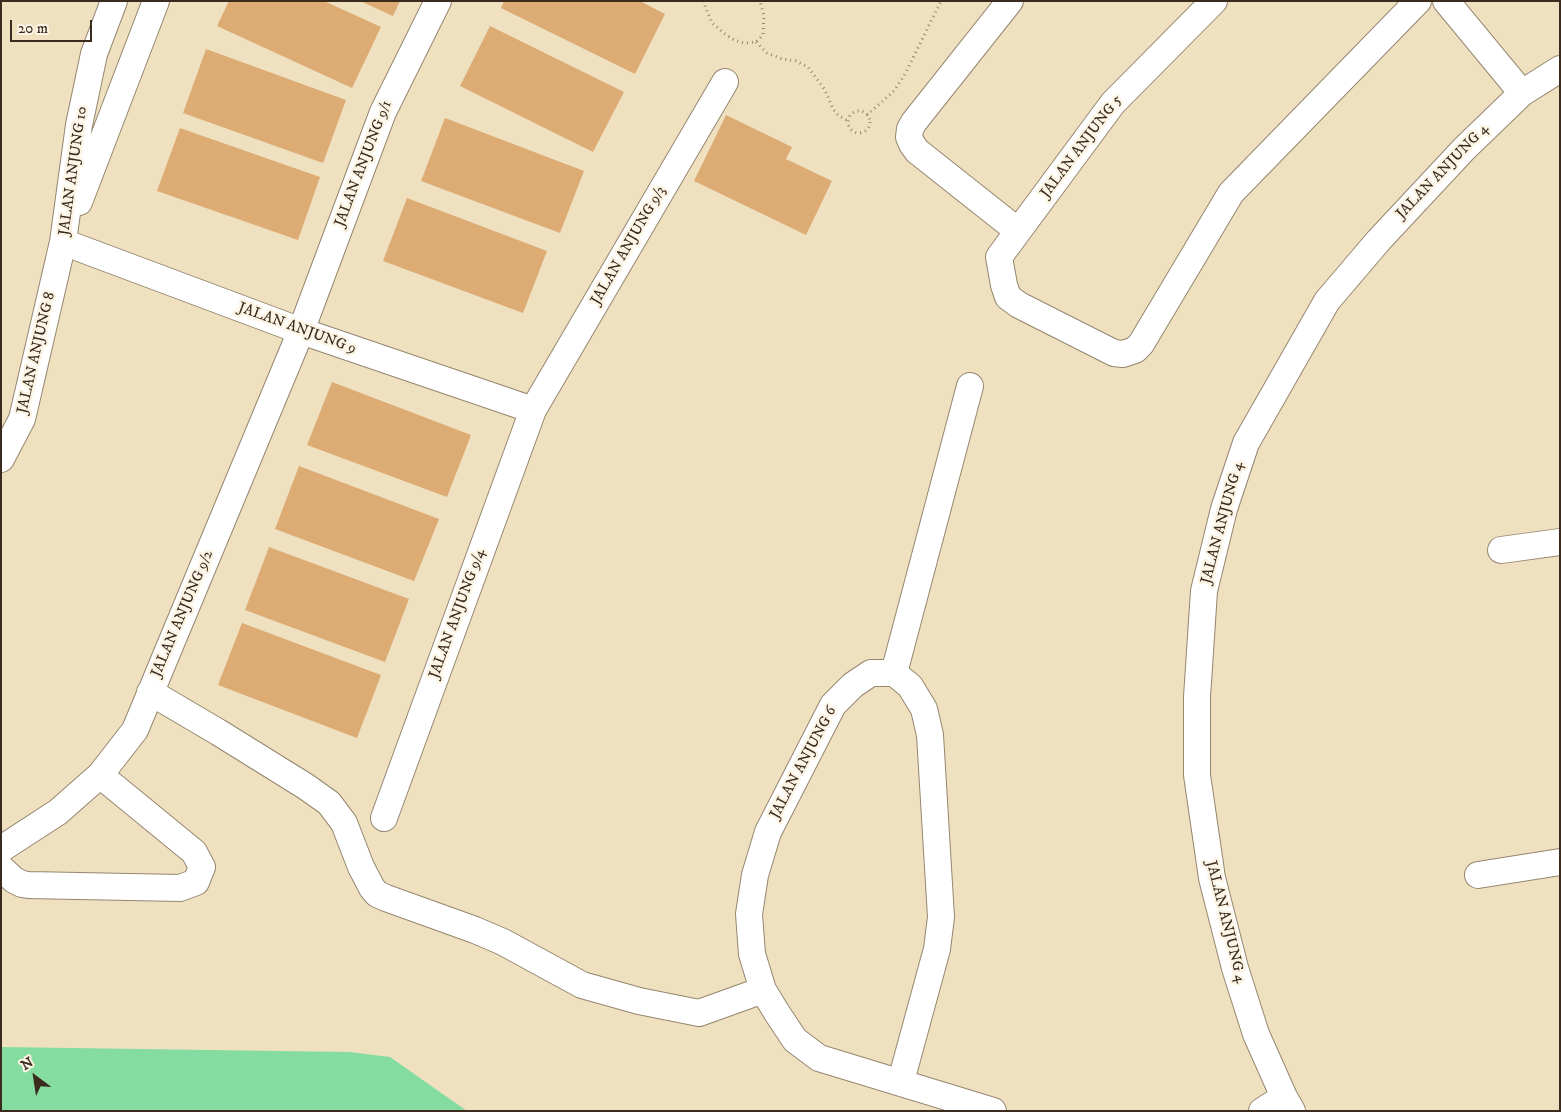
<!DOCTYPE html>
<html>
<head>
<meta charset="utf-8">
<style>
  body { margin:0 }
  #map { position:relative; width:1561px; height:1112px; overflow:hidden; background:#efe1c0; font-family:"IM FELL DW Pica",serif }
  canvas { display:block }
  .frame { position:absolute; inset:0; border:2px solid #3b2a1e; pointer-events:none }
  .north { position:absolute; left:10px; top:1052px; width:50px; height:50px; -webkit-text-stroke:4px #fcf5e5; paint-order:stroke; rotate:329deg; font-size:14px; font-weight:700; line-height:20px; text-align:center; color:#3b2a1e }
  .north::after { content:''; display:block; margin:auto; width:18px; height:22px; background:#3b2a1e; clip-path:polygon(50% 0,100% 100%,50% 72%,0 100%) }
  .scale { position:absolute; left:10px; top:20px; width:82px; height:22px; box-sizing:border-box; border:2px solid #3b2a1e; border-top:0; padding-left:6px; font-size:15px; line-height:18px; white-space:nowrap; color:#3b2a1e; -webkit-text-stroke:4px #fcf5e5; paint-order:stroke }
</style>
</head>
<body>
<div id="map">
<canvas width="1561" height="1112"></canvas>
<div class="frame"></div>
<div class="north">N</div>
<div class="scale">20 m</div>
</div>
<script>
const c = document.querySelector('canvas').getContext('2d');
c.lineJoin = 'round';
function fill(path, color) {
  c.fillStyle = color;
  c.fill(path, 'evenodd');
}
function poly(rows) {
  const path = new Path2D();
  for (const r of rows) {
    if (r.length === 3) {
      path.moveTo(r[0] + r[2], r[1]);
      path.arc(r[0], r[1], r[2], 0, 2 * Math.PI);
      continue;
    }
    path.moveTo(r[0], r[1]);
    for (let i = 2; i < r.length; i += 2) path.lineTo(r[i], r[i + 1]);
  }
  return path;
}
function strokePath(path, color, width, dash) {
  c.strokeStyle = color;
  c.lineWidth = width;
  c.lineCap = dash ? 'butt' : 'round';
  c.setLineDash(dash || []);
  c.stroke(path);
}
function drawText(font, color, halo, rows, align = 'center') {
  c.font = font + ' "IM FELL DW Pica",serif';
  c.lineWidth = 5;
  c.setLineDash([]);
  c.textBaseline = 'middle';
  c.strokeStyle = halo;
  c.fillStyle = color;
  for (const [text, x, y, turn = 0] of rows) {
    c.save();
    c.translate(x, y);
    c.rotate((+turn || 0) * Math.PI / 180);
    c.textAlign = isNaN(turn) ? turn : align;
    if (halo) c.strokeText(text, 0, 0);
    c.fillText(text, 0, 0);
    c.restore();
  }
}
fill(poly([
  [1,1047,350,1052,390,1057,467,1111,1,1111]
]), '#84dca1');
fill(poly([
  [229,1,324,1,381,27,352,88,217,26],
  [360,1,400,1,393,16],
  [504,1,640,1,665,14,635,74,501,8],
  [490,26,624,92,593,152,460,86],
  [206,49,346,100,323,163,183,113],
  [726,115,792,147,786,159,832,181,806,235,694,181],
  [445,118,584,171,560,233,421,181],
  [180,128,320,177,298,240,157,191],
  [407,198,547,251,523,313,383,261],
  [332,382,471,435,447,497,307,445],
  [299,466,439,519,414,581,275,529],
  [269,547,409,599,385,662,245,610],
  [242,623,381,675,357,738,218,685]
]), '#ddab74');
const minor = poly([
  [1010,1,914,122,910,129,909,137,912,144,917,151,1018,231],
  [1214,1,1113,103,999,257,1004,285,1008,297,1019,305,1114,353,1123,354,1135,350,1141,344,1231,193,1418,1],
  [1446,1,1522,93],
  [79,202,156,1],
  [63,242,301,331,533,410],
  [1,459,22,419,63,242,79,125,94,54,114,1],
  [1501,550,1560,542],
  [894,673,970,386],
  [150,692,218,732,305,786,329,803,344,823,361,867,372,888,377,894,386,898,475,930,503,942,582,985,639,1001,699,1013,763,990],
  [384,818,533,410,725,82],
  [1,849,58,812,100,775,135,730,301,331,383,112,438,1],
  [1,868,14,880,22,884,28,885,180,888,196,882,202,867,194,852,100,775],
  [1478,875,1560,862],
  [901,1081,937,949,941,917,930,735,924,709,910,686,894,673,871,673,853,685,833,705,768,832,755,875,749,914,752,954,763,990,777,1013,795,1040,819,1058,993,1111],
  [1262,1111,1284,1097],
  [1292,1111,1284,1097,1256,1034,1235,968,1212,878,1197,775,1197,697,1204,591,1224,509,1246,443,1327,301,1379,240,1464,149,1522,93,1560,69]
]);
strokePath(minor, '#95866f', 28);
strokePath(poly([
  [703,1,712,23,725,34,734,40,744,43,756,42,763,35,764,16,760,1],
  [756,42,767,53,782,59,796,61,808,67,825,90,833,109,838,115,848,121],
  [859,122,11],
  [867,115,894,91,905,74,941,1]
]), '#95866f', 3, [1, 4]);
strokePath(minor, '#fff', 26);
drawText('15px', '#3b2a1e', '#fcf5e5', [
  ["JALAN ANJUNG 5",1082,147,-53],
  ["JALAN ANJUNG 9/1",364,164,-69],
  ["JALAN ANJUNG 10",74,171,-82],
  ["JALAN ANJUNG 4",1443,172,-46],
  ["JALAN ANJUNG 9/3",629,246,-60],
  ["JALAN ANJUNG 9",297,329,20],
  ["JALAN ANJUNG 8",37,353,-77],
  ["JALAN ANJUNG 4",1223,523,-75],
  ["JALAN ANJUNG 9/2",183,614,-67],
  ["JALAN ANJUNG 9/4",458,614,-70],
  ["JALAN ANJUNG 6",804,763,-62],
  ["JALAN ANJUNG 4",1225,922,76]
]);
</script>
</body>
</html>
